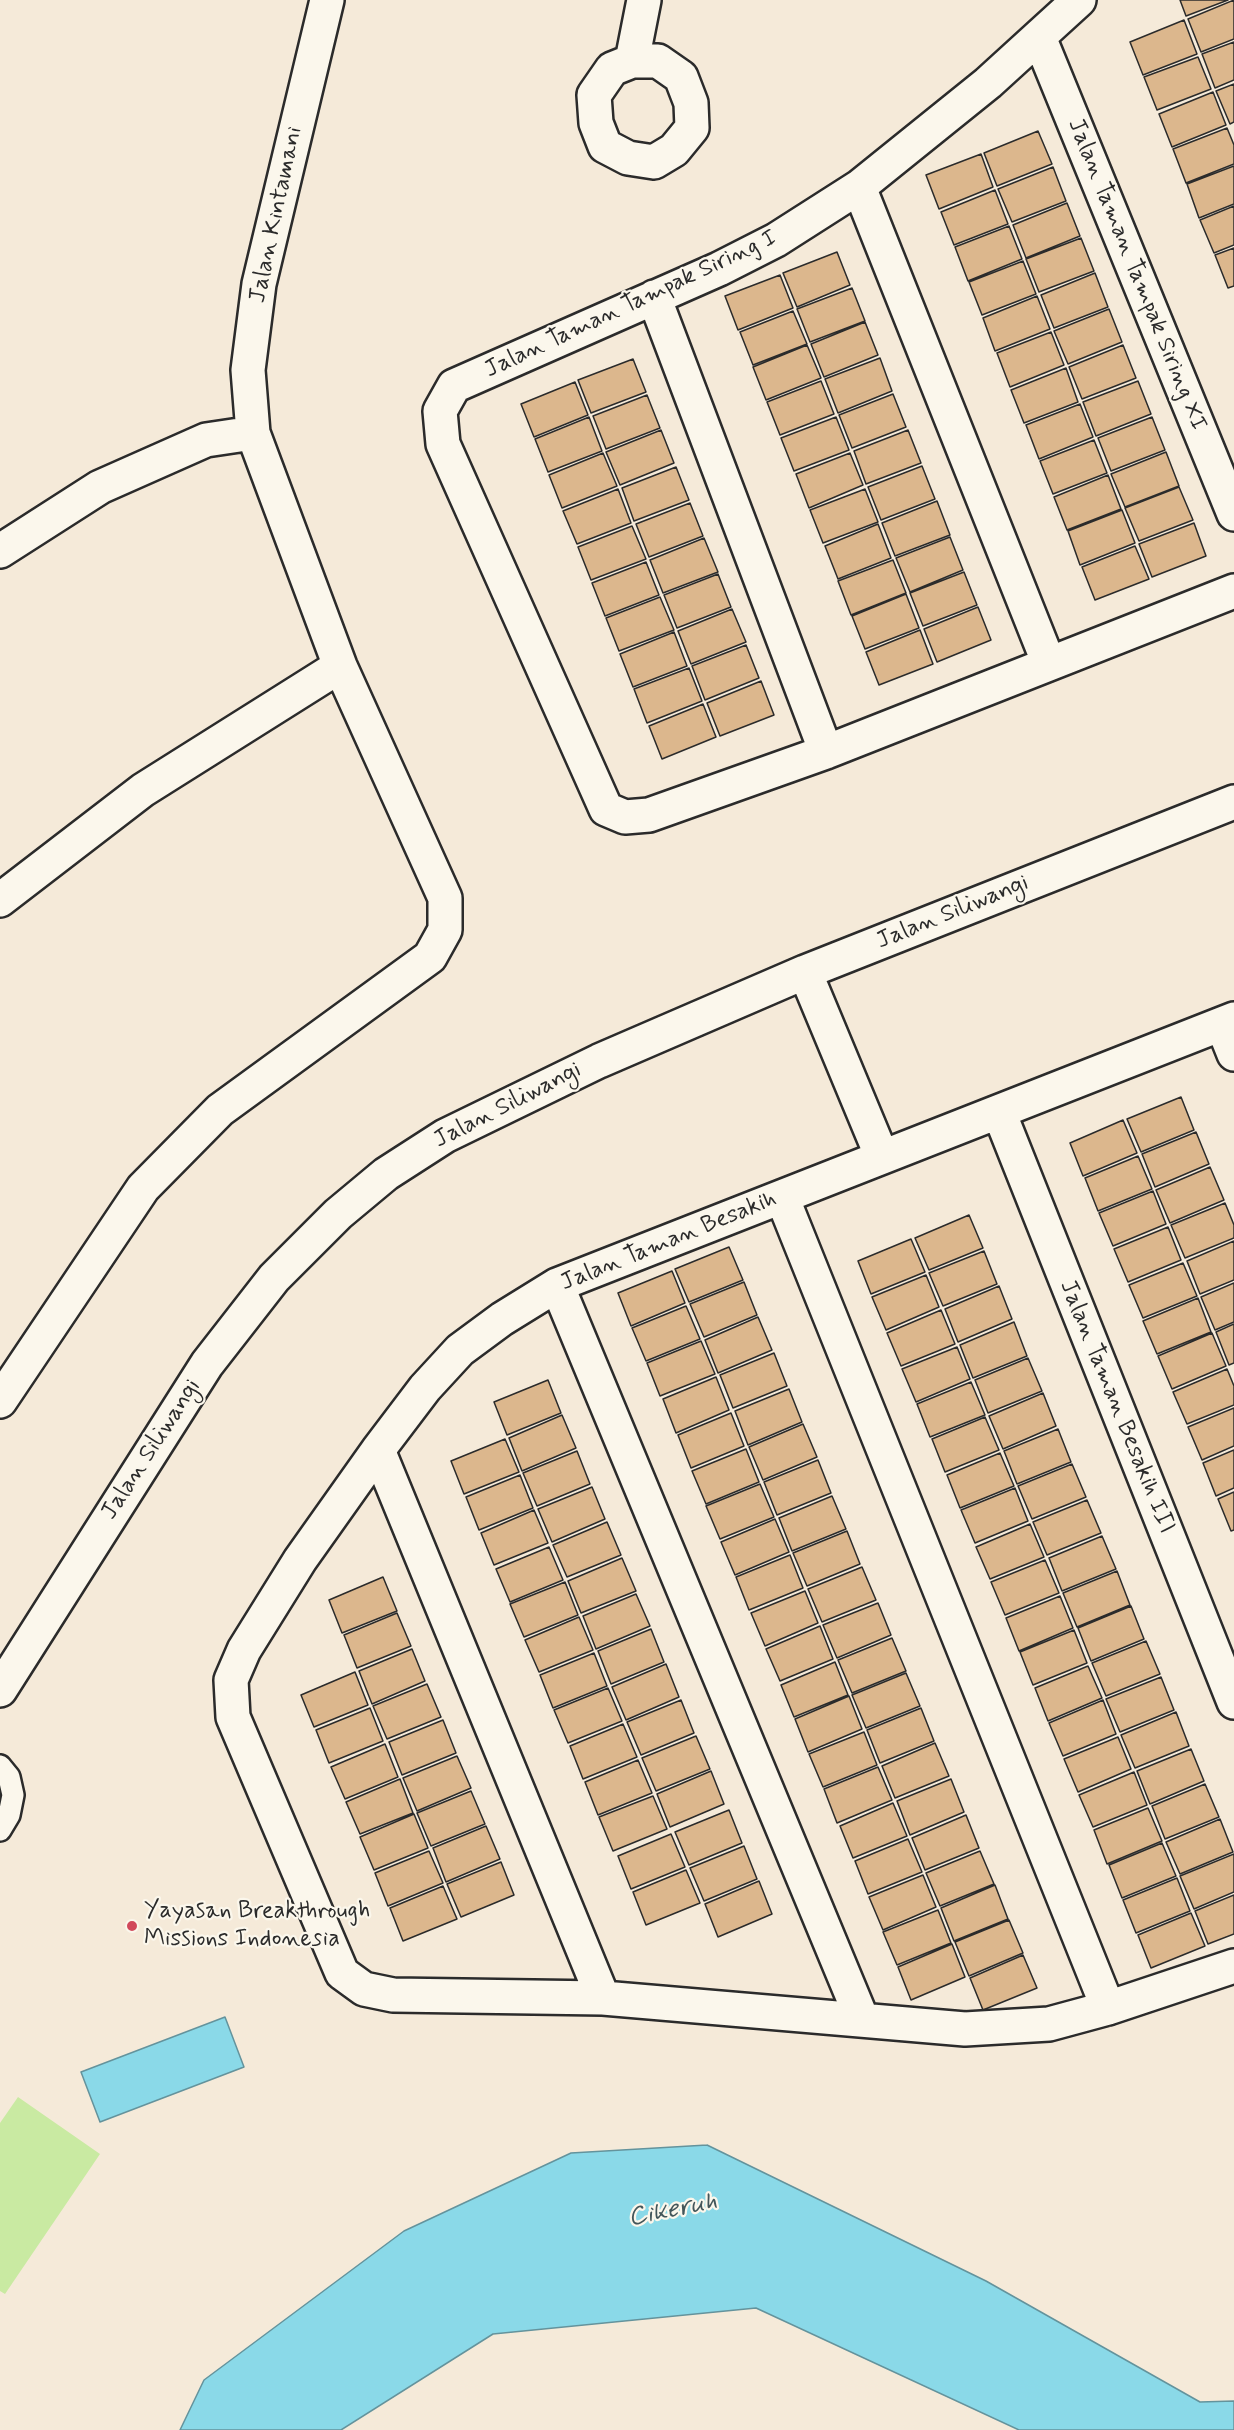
<!DOCTYPE html>
<html>
<head>
<meta charset="utf-8">
<style>
  body { margin:0 }
  canvas { display:block; background:#f5ead9 }
</style>
</head>
<body>
<canvas width="1234" height="2430"></canvas>
<script>
const c = document.querySelector('canvas').getContext('2d');
c.lineJoin = 'round';
function fill(path, color) {
  c.fillStyle = color;
  c.fill(path, 'evenodd');
}
function poly(rows) {
  const path = new Path2D();
  for (const r of rows) {
    path.moveTo(r[0], r[1]);
    for (let i = 2; i < r.length; i += 2) path.lineTo(r[i], r[i + 1]);
  }
  return path;
}
function strokePath(path, color, width, dash) {
  c.strokeStyle = color;
  c.lineWidth = width;
  c.lineCap = dash ? 'butt' : 'round';
  c.setLineDash(dash || []);
  c.stroke(path);
}
function drawText(font, color, halo, rows, align = 'center') {
  c.font = font + ' Mynerve,sans-serif';
  c.lineWidth = 4.5;
  c.setLineDash([]);
  c.textBaseline = 'middle';
  c.strokeStyle = halo;
  c.fillStyle = color;
  for (const [text, x, y, turn = 0] of rows) {
    c.save();
    c.translate(x, y);
    c.rotate((+turn || 0) * Math.PI / 180);
    c.textAlign = isNaN(turn) ? turn : align;
    if (halo) c.strokeText(text, 0, 0);
    c.fillText(text, 0, 0);
    c.restore();
  }
}
fill(poly([
  [18,2097,100,2154,5,2294,0,2291,0,2123]
]), '#c9eaa2');
const water = poly([
  [225,2017,244,2067,100,2122,81,2072,225,2017],
  [707,2145,986,2281,1200,2402,1234,2401,1234,2430,1019,2430,756,2308,493,2334,341,2430,180,2430,204,2380,404,2231,571,2153,707,2145]
]);
fill(water, '#8ad9e8');
strokePath(water, '#64939c', 1.5);
const building = poly([
  [1180,0,1228,0,1186,16,1180,0],
  [1234,0,1234,39,1201,52,1188,19,1234,0],
  [1184,20,1197,54,1143,75,1130,42,1184,20],
  [1234,42,1234,80,1215,88,1202,54,1234,42],
  [1198,57,1211,89,1157,110,1144,77,1198,57],
  [1234,84,1234,122,1230,124,1216,91,1234,84],
  [1213,92,1226,125,1172,147,1159,114,1213,92],
  [1227,128,1234,145,1234,164,1186,183,1173,149,1227,128],
  [1038,131,1052,164,997,186,984,153,1038,131],
  [981,154,993,187,939,209,926,175,981,154],
  [1234,166,1234,204,1199,218,1187,184,1234,166],
  [1053,167,1066,201,1012,222,998,189,1053,167],
  [995,190,1008,224,954,245,941,212,995,190],
  [1067,203,1080,236,1026,258,1013,225,1067,203],
  [1234,206,1234,245,1214,253,1200,220,1234,206],
  [1009,226,1022,259,968,281,955,247,1009,226],
  [1081,238,1094,271,1039,292,1026,259,1081,238],
  [1234,248,1234,286,1228,288,1215,255,1234,248],
  [837,252,850,285,797,307,783,273,837,252],
  [1023,261,1036,294,982,315,969,282,1023,261],
  [1095,273,1108,307,1054,328,1041,295,1095,273],
  [780,275,793,308,738,330,725,296,780,275],
  [852,288,865,321,810,342,797,309,852,288],
  [1037,296,1050,329,995,351,983,318,1037,296],
  [1109,309,1122,342,1068,364,1054,331,1109,309],
  [793,311,807,344,753,365,740,332,793,311],
  [865,322,878,355,824,377,811,344,865,322],
  [1051,332,1064,365,1010,387,997,353,1051,332],
  [807,345,821,378,766,400,753,367,807,345],
  [1123,345,1136,378,1082,399,1069,367,1123,345],
  [880,358,892,391,838,413,825,379,880,358],
  [633,359,646,392,591,413,578,380,633,359],
  [1066,368,1078,402,1024,423,1011,390,1066,368],
  [821,381,834,414,780,435,767,402,821,381],
  [1138,381,1151,414,1096,436,1083,402,1138,381],
  [575,382,588,415,534,437,521,404,575,382],
  [893,394,906,427,852,448,839,415,893,394],
  [647,395,660,428,606,449,593,416,647,395],
  [1080,404,1093,437,1039,459,1026,425,1080,404],
  [589,417,602,451,548,472,535,439,589,417],
  [836,417,849,450,794,471,781,438,836,417],
  [1152,417,1165,450,1111,471,1098,438,1152,417],
  [661,430,674,463,620,485,606,452,661,430],
  [908,430,921,463,866,484,854,451,908,430],
  [1094,440,1107,473,1053,494,1040,461,1094,440],
  [1166,452,1179,486,1125,507,1111,474,1166,452],
  [603,453,617,486,562,508,549,475,603,453],
  [850,453,863,485,809,508,796,474,850,453],
  [922,466,935,499,881,520,868,487,922,466],
  [676,467,689,500,634,521,622,488,676,467],
  [1108,475,1121,509,1067,530,1054,497,1108,475],
  [1179,487,1193,520,1139,541,1125,508,1179,487],
  [618,489,631,523,577,544,563,511,618,489],
  [865,489,878,522,823,543,810,510,865,489],
  [937,501,950,535,895,556,882,523,937,501],
  [690,503,703,536,649,557,636,524,690,503],
  [1122,510,1135,543,1080,565,1068,531,1122,510],
  [1194,523,1206,556,1152,577,1139,544,1194,523],
  [878,524,891,558,838,579,825,546,878,524],
  [632,526,646,559,591,580,578,547,632,526],
  [950,537,963,570,910,592,896,558,950,537],
  [704,538,718,572,663,593,650,560,704,538],
  [1135,546,1149,579,1095,600,1082,567,1135,546],
  [893,560,906,593,851,615,838,581,893,560],
  [646,562,659,595,605,616,592,583,646,562],
  [964,572,977,605,923,626,910,593,964,572],
  [718,574,731,607,677,628,664,595,718,574],
  [906,594,919,628,865,649,852,616,906,594],
  [660,597,674,630,619,651,606,618,660,597],
  [978,607,991,640,937,662,924,629,978,607],
  [732,609,746,642,691,664,678,631,732,609],
  [920,630,933,664,879,685,866,652,920,630],
  [674,632,687,666,633,687,620,654,674,632],
  [746,645,759,678,705,700,692,666,746,645],
  [689,668,702,701,647,723,634,689,689,668],
  [761,681,774,715,720,736,707,703,761,681],
  [703,704,716,737,662,759,649,726,703,704],
  [1181,1097,1194,1130,1141,1152,1127,1119,1181,1097],
  [1123,1120,1137,1153,1083,1176,1070,1143,1123,1120],
  [1196,1132,1209,1164,1155,1187,1142,1154,1196,1132],
  [1138,1156,1152,1189,1098,1211,1085,1178,1138,1156],
  [1210,1167,1224,1200,1170,1223,1156,1190,1210,1167],
  [1153,1191,1166,1224,1113,1246,1099,1213,1153,1191],
  [1225,1203,1234,1225,1234,1238,1185,1258,1171,1225,1225,1203],
  [969,1215,983,1248,929,1270,915,1238,969,1215],
  [1168,1227,1181,1260,1128,1282,1114,1249,1168,1227],
  [911,1239,925,1272,871,1294,858,1261,911,1239],
  [1234,1241,1234,1280,1200,1294,1187,1261,1234,1241],
  [729,1247,743,1280,689,1302,675,1269,729,1247],
  [984,1251,997,1284,943,1306,929,1273,984,1251],
  [1183,1263,1197,1296,1143,1318,1129,1285,1183,1263],
  [672,1271,685,1303,631,1326,618,1293,672,1271],
  [926,1275,939,1307,886,1330,872,1297,926,1275],
  [744,1282,757,1315,704,1337,690,1304,744,1282],
  [1234,1283,1234,1322,1215,1330,1201,1297,1234,1283],
  [999,1286,1012,1319,958,1342,945,1309,999,1286],
  [1198,1298,1211,1332,1157,1354,1143,1321,1198,1298],
  [686,1306,700,1339,646,1361,632,1328,686,1306],
  [941,1310,955,1344,901,1366,887,1333,941,1310],
  [758,1317,772,1350,718,1373,705,1340,758,1317],
  [1014,1322,1027,1356,973,1378,960,1345,1014,1322],
  [1234,1324,1234,1363,1229,1365,1216,1332,1234,1324],
  [1212,1333,1226,1366,1172,1389,1158,1356,1212,1333],
  [701,1341,715,1374,660,1396,647,1363,701,1341],
  [957,1347,970,1379,916,1402,902,1369,957,1347],
  [774,1353,787,1386,733,1408,720,1375,774,1353],
  [1028,1358,1042,1391,988,1413,975,1380,1028,1358],
  [1227,1369,1234,1386,1234,1405,1187,1424,1173,1392,1227,1369],
  [716,1377,729,1410,676,1433,663,1399,716,1377],
  [548,1380,561,1413,507,1435,494,1402,548,1380],
  [971,1382,985,1415,930,1437,917,1404,971,1382],
  [789,1389,802,1422,748,1445,735,1411,789,1389],
  [1043,1393,1056,1426,1003,1449,989,1416,1043,1393],
  [1234,1408,1234,1446,1202,1460,1188,1427,1234,1408],
  [731,1413,744,1446,691,1468,678,1435,731,1413],
  [562,1415,576,1448,522,1471,509,1438,562,1415],
  [985,1417,999,1450,945,1472,932,1439,985,1417],
  [803,1424,817,1457,763,1480,749,1447,803,1424],
  [1058,1429,1071,1462,1017,1484,1004,1451,1058,1429],
  [505,1439,519,1472,464,1494,451,1461,505,1439],
  [746,1449,759,1482,706,1504,692,1471,746,1449],
  [1234,1450,1234,1488,1216,1496,1203,1463,1234,1450],
  [577,1451,590,1484,537,1506,523,1473,577,1451],
  [1000,1453,1014,1486,960,1508,947,1475,1000,1453],
  [818,1460,831,1493,777,1515,764,1482,818,1460],
  [1072,1464,1086,1497,1032,1519,1018,1486,1072,1464],
  [520,1475,533,1508,479,1530,466,1497,520,1475],
  [760,1484,774,1517,720,1539,706,1506,760,1484],
  [592,1487,605,1519,552,1542,538,1509,592,1487],
  [1015,1488,1028,1521,975,1543,961,1510,1015,1488],
  [1234,1492,1234,1530,1231,1531,1218,1499,1234,1492],
  [832,1496,846,1529,792,1551,779,1518,832,1496],
  [1087,1500,1101,1533,1047,1555,1033,1522,1087,1500],
  [534,1510,548,1543,494,1565,481,1533,534,1510],
  [775,1519,789,1552,735,1575,721,1542,775,1519],
  [607,1522,621,1555,567,1577,553,1545,607,1522],
  [1030,1524,1044,1557,990,1579,976,1547,1030,1524],
  [847,1531,860,1564,807,1586,793,1553,847,1531],
  [1102,1536,1116,1569,1062,1591,1049,1558,1102,1536],
  [549,1547,563,1580,510,1602,496,1569,549,1547],
  [790,1555,803,1588,749,1610,736,1577,790,1555],
  [622,1558,636,1591,581,1613,568,1581,622,1558],
  [1045,1560,1059,1593,1005,1615,991,1582,1045,1560],
  [862,1567,876,1600,822,1622,808,1589,862,1567],
  [1117,1571,1130,1605,1077,1627,1063,1593,1117,1571],
  [383,1577,397,1611,342,1633,329,1600,383,1577],
  [565,1582,578,1615,524,1637,510,1604,565,1582],
  [805,1591,818,1623,765,1646,751,1613,805,1591],
  [636,1594,650,1626,596,1649,583,1616,636,1594],
  [1060,1596,1073,1628,1019,1651,1006,1618,1060,1596],
  [878,1603,891,1635,837,1658,823,1625,878,1603],
  [1131,1606,1144,1639,1091,1661,1078,1628,1131,1606],
  [397,1613,411,1646,357,1668,344,1635,397,1613],
  [579,1617,593,1650,539,1672,525,1640,579,1617],
  [820,1626,833,1659,780,1681,766,1649,820,1626],
  [651,1629,664,1662,611,1684,598,1651,651,1629],
  [1074,1630,1087,1663,1033,1685,1020,1652,1074,1630],
  [892,1638,906,1671,852,1693,838,1660,892,1638],
  [1146,1641,1160,1674,1106,1696,1092,1663,1146,1641],
  [412,1649,425,1681,372,1704,359,1671,412,1649],
  [594,1653,607,1686,553,1708,540,1675,594,1653],
  [835,1662,848,1695,794,1717,781,1685,835,1662],
  [666,1664,679,1697,626,1720,612,1687,666,1664],
  [1088,1666,1102,1698,1048,1721,1035,1688,1088,1666],
  [355,1672,368,1705,314,1727,301,1695,355,1672],
  [906,1673,920,1706,866,1728,852,1695,906,1673],
  [1161,1677,1174,1710,1120,1732,1106,1699,1161,1677],
  [427,1684,441,1717,387,1739,373,1706,427,1684],
  [608,1688,622,1721,568,1743,554,1710,608,1688],
  [849,1696,862,1729,808,1752,795,1719,849,1696],
  [681,1700,694,1733,641,1755,627,1722,681,1700],
  [1103,1700,1116,1734,1063,1756,1049,1723,1103,1700],
  [370,1708,383,1741,329,1763,316,1730,370,1708],
  [921,1708,934,1741,880,1763,867,1730,921,1708],
  [1176,1712,1189,1746,1135,1768,1121,1735,1176,1712],
  [443,1720,456,1753,402,1775,389,1742,443,1720],
  [623,1724,637,1757,583,1779,570,1746,623,1724],
  [864,1732,877,1765,823,1787,809,1754,864,1732],
  [696,1736,710,1769,656,1791,642,1758,696,1736],
  [1118,1737,1131,1769,1078,1792,1064,1759,1118,1737],
  [935,1743,949,1776,895,1798,882,1766,935,1743],
  [385,1744,398,1777,345,1799,331,1767,385,1744],
  [1191,1749,1204,1781,1150,1804,1137,1771,1191,1749],
  [457,1756,471,1788,417,1811,403,1778,457,1756],
  [638,1760,652,1793,598,1815,585,1782,638,1760],
  [878,1767,892,1800,837,1823,824,1789,878,1767],
  [711,1771,724,1804,670,1827,657,1794,711,1771],
  [1134,1772,1147,1805,1093,1827,1079,1795,1134,1772],
  [400,1779,413,1813,360,1834,346,1802,400,1779],
  [951,1779,964,1812,910,1835,897,1801,951,1779],
  [1205,1784,1219,1817,1165,1839,1152,1806,1205,1784],
  [471,1791,485,1824,431,1846,417,1813,471,1791],
  [653,1796,667,1829,613,1851,599,1817,653,1796],
  [893,1803,907,1836,853,1858,840,1826,893,1803],
  [1148,1808,1162,1841,1107,1864,1094,1830,1148,1808],
  [729,1810,742,1843,689,1865,675,1832,729,1810],
  [414,1814,428,1848,374,1870,360,1837,414,1814],
  [966,1815,979,1848,925,1870,912,1838,966,1815],
  [1220,1819,1233,1852,1180,1874,1166,1842,1220,1819],
  [486,1826,500,1859,446,1882,433,1848,486,1826],
  [671,1834,685,1867,631,1889,618,1856,671,1834],
  [908,1839,922,1872,868,1894,855,1861,908,1839],
  [1162,1843,1176,1876,1122,1898,1109,1865,1162,1843],
  [744,1846,757,1879,704,1901,690,1868,744,1846],
  [429,1851,443,1883,388,1906,375,1873,429,1851],
  [980,1851,994,1884,940,1906,926,1873,980,1851],
  [1234,1854,1234,1892,1194,1909,1180,1876,1234,1854],
  [501,1862,514,1895,461,1917,447,1884,501,1862],
  [686,1870,700,1903,646,1925,633,1892,686,1870],
  [923,1875,936,1907,883,1930,869,1897,923,1875],
  [1177,1878,1190,1911,1136,1933,1123,1900,1177,1878],
  [759,1881,772,1914,718,1937,705,1904,759,1881],
  [995,1885,1008,1919,954,1941,941,1908,995,1885],
  [443,1886,457,1919,403,1941,390,1908,443,1886],
  [1234,1895,1234,1934,1208,1944,1195,1911,1234,1895],
  [938,1910,951,1943,897,1965,883,1932,938,1910],
  [1191,1913,1205,1946,1151,1968,1138,1935,1191,1913],
  [1009,1920,1023,1953,969,1976,955,1942,1009,1920],
  [952,1944,965,1977,911,2000,898,1967,952,1944],
  [1023,1955,1037,1988,983,2010,970,1978,1023,1955]
]);
fill(building, '#dcb78d');
strokePath(building, '#2b2b2b', 1.5);
const service = poly([
  [0,1766,9,1777,13,1795,9,1815,0,1830]
]);
const minor = poly([
  [1079,0,988,83,859,187,776,240,719,269,454,386,440,411,443,444,606,809,625,817,649,815,826,752,1234,591],
  [1039,37,1234,514],
  [632,61,658,61,681,77,691,103,692,128,674,150,654,162,628,158,605,146,596,123,594,95,612,69,632,61],
  [632,61,644,0],
  [859,187,1049,664],
  [654,297,826,752],
  [0,551,100,487,206,440,253,433],
  [0,900,143,790,340,666],
  [805,972,882,1157],
  [1234,1019,557,1285,502,1319,460,1350,425,1388,378,1450,300,1560,244,1650,231,1680,233,1717,342,1973,364,1989,393,1995,603,1998,965,2029,1049,2024,1108,2008,1234,1966],
  [1222,1024,1234,1054],
  [999,1112,1234,1702],
  [782,1197,1108,2008],
  [557,1285,862,2019],
  [0,1401,143,1188,220,1110,430,957,445,930,445,898,340,666,253,433,248,370,259,284,327,0],
  [378,1450,603,1998],
  [0,1690,207,1364,274,1278,338,1214,386,1174,445,1136,599,1061,805,972,1234,802]
]);
strokePath(service, '#2b2b2b', 26);
strokePath(minor, '#2b2b2b', 38);
strokePath(service, '#fbf7ec', 21);
strokePath(minor, '#fbf7ec', 33);
for (const [x, y, r, color] of [
  [132,1926,6,"#d1495b"]
]) {
  const dot = new Path2D();
  dot.arc(x, y, r, 0, 2 * Math.PI);
  c.fillStyle = color;
  c.fill(dot);
  strokePath(dot, '#fbf7ec', 2);
}
drawText('24px', '#2b2b2b', '#fbf7ec', [
  ["Jalan Kintamani",277,215,-78],
  ["Jalan Taman Tampak Siring XI",1136,275,68],
  ["Jalan Taman Tampak Siring I",631,305,-25],
  ["Jalan Siliwangi",953,913,-22],
  ["Jalan Siliwangi",508,1106,-27],
  ["Jalan Taman Besakih",669,1242,-22],
  ["Jalan Taman Besakih III",1116,1407,68],
  ["Jalan Siliwangi",152,1450,-57]
]);
drawText('24px', '#2b2b2b', '#fbf7ec', [
  ["Yayasan Breakthrough",144,1912],
  ["Missions Indonesia",144,1940]
], 'left');
drawText('italic 26px', '#43565a', '#fbf7ec', [
  ["Cikeruh",673,2211,-11]
]);
</script>
</body>
</html>
